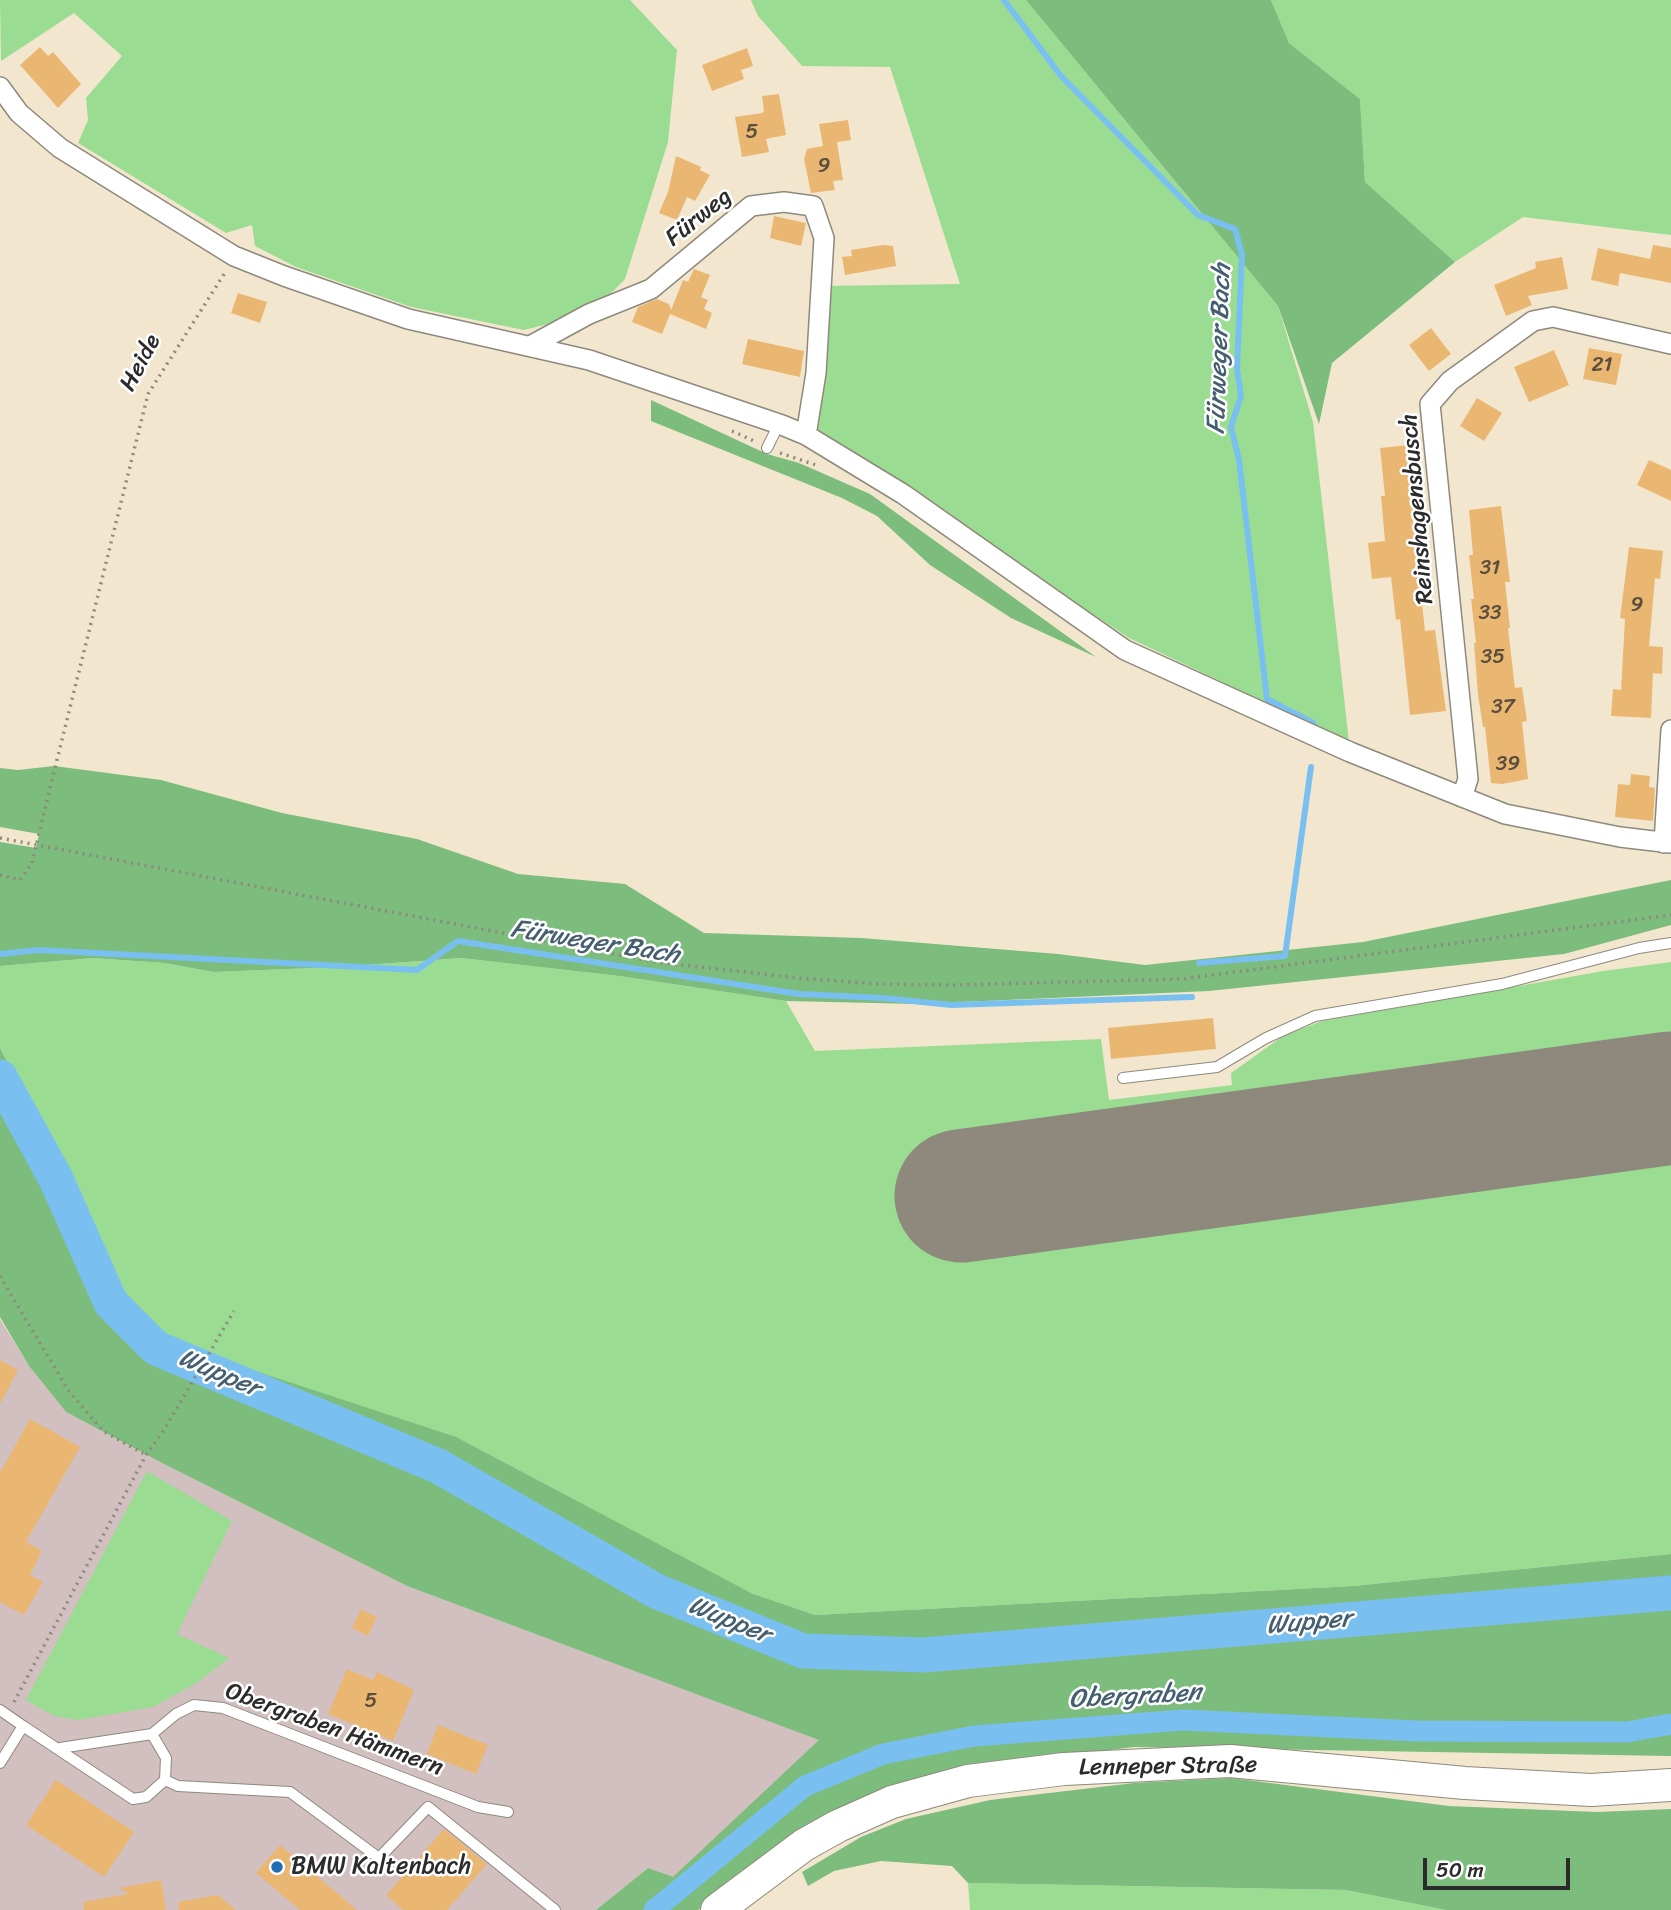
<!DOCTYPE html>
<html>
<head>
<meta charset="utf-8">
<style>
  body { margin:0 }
  #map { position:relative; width:1671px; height:1910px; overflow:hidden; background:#f2e7ce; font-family:Sriracha,sans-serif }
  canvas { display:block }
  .scale { position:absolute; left:1423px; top:1858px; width:147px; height:32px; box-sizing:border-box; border:4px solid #2b2b2b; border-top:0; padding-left:9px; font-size:21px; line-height:24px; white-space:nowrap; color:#2b2b2b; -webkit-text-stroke:5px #fff; paint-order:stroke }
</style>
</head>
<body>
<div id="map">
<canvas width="1671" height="1910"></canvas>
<div class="scale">50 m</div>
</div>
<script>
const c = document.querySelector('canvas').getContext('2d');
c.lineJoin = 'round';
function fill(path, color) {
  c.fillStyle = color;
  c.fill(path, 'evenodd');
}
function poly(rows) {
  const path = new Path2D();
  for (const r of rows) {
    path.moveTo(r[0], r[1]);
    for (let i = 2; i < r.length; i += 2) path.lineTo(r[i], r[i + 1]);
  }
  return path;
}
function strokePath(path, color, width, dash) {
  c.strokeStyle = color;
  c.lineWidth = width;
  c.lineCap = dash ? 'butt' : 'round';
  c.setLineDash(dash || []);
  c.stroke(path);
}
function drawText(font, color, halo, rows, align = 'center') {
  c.font = font + ' Sriracha,sans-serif';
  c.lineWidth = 5;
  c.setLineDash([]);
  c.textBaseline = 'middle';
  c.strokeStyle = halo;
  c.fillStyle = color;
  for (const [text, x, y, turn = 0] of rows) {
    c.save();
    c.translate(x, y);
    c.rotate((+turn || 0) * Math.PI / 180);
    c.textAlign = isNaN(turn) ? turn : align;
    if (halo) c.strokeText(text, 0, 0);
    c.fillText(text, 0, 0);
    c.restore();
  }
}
fill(poly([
  [0,1319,29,1366,66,1412,146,1455,407,1586,820,1740,673,1878,648,1868,596,1910,0,1910]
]), '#d2bfbf');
fill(poly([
  [0,0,630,0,677,50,668,142,625,279,592,313,524,330,411,307,296,267,255,246,252,225,226,233,78,143,88,120,86,98,122,56,74,13,1,61],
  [751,0,1026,0,1278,306,1313,422,1349,742,1129,638,874,471,815,429,821,286,960,284,890,67,802,66,758,16],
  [1271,0,1671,0,1671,235,1523,217,1455,262,1365,182,1360,99,1289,43],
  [93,958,164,963,214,972,339,967,461,958,619,976,786,1001,815,1051,1101,1039,1109,1100,1232,1085,1231,1073,1283,1036,1322,1021,1603,971,1671,962,1671,1554,1353,1586,815,1615,751,1593,164,1336,125,1293,0,1048,0,966],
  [147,1471,232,1521,177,1634,229,1658,198,1682,153,1707,78,1720,54,1716,26,1700],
  [968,1883,1346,1890,1446,1910,970,1910]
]), '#9bdc93');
fill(poly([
  [1026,0,1271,0,1289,43,1360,99,1365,182,1455,262,1332,363,1319,424,1278,306],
  [651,400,767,454,799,463,870,494,1096,657,1011,618,930,565,877,516,842,498,651,421],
  [54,766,161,780,282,813,417,839,518,874,625,884,704,933,861,938,1058,954,1145,965,1363,942,1671,880,1671,925,1564,954,1209,991,917,1004,786,1001,619,976,461,958,339,967,214,972,164,963,93,958,0,966,0,842,36,848,39,834,0,827,0,768,18,770],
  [0,1048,125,1293,164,1336,222,1360,456,1437,751,1593,815,1615,1353,1586,1671,1554,1671,1756,1134,1747,1014,1762,742,1876,698,1910,596,1910,648,1868,673,1877,819,1740,407,1586,160,1462,66,1412,29,1366,0,1317],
  [1231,1778,1449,1806,1597,1812,1671,1809,1671,1910,1446,1910,1346,1890,968,1883,952,1866,881,1861,834,1871,808,1886,802,1872,861,1837,906,1819,990,1800,1134,1783]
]), '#7cbc7d');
strokePath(poly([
  [1004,0,1061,76,1198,215,1235,229,1242,255,1237,369,1241,396,1231,427,1239,460,1267,699,1313,723,1316,729],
  [0,954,38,950,417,970,458,941,799,994,883,998,951,1005,1192,997],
  [1199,963,1285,956,1311,767]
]), '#79c0f0', 6);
strokePath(poly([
  [654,1910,805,1786,883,1754,974,1736,1183,1720,1417,1731,1627,1732,1671,1724]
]), '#79c0f0', 21);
strokePath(poly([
  [0,1077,56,1179,111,1303,156,1348,438,1466,656,1591,803,1651,924,1655,1671,1593]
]), '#79c0f0', 35);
strokePath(poly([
  [961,1196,1671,1098]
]), '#8e897c', 133);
fill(poly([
  [40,47,48,56,53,52,81,84,58,108,20,65],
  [747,48,753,66,741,70,744,79,712,91,702,65],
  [779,94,786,135,766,139,769,152,742,157,735,117,762,113,764,111,762,96],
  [848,120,851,140,837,142,843,180,833,181,835,190,811,193,804,159,807,149,823,146,819,124],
  [676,156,701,167,700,170,710,175,695,201,687,197,677,220,659,213,668,192],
  [774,216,806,223,801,246,770,238],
  [883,245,893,246,896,266,845,275,842,257,852,256,851,250],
  [1653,245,1671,248,1671,283,1620,273,1618,286,1591,280,1598,248,1650,259],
  [1562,257,1568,289,1528,296,1532,305,1506,316,1494,285,1536,268,1535,262],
  [694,269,710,275,701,297,708,300,704,309,712,313,706,329,670,314,662,334,632,322,638,307,657,299,669,304,671,310,683,280,688,282],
  [238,293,267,302,260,323,231,313],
  [1431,328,1451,354,1429,371,1409,345],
  [748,339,804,351,800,377,742,364],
  [1589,348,1622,354,1616,385,1583,379],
  [1554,350,1569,385,1529,402,1514,367],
  [1477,398,1502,413,1484,441,1460,426],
  [1418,444,1421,472,1417,472,1422,520,1413,521,1425,631,1435,630,1446,711,1410,715,1400,619,1396,620,1391,577,1372,579,1368,543,1385,541,1381,496,1385,496,1380,448],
  [1649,460,1671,470,1671,501,1637,485],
  [1501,506,1510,582,1505,582,1510,628,1508,628,1515,688,1522,687,1527,721,1522,722,1528,779,1502,784,1491,783,1485,727,1483,727,1478,695,1474,643,1476,643,1471,599,1474,599,1469,555,1473,555,1469,510],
  [1629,547,1663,551,1660,579,1655,578,1649,646,1663,647,1662,674,1653,673,1651,718,1611,716,1613,689,1621,690,1625,619,1620,618],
  [1631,774,1650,776,1649,787,1655,788,1653,821,1615,817,1618,784,1630,785],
  [1213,1018,1216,1049,1111,1059,1108,1028],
  [0,1360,18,1370,0,1404],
  [30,1419,80,1447,26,1542,42,1551,30,1575,43,1582,24,1615,0,1602,0,1473],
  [361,1609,377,1617,368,1636,352,1628],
  [347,1669,373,1680,377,1672,414,1690,393,1741,328,1714],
  [438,1725,488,1745,476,1774,427,1754],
  [56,1780,134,1832,104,1877,26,1825],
  [444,1829,487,1864,447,1910,403,1910,386,1895],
  [280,1845,357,1910,300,1910,256,1873],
  [161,1880,166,1910,84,1910,83,1902,128,1894,120,1888],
  [218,1895,236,1910,179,1910,178,1902]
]), '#eab773');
const service = poly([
  [767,448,779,424],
  [1123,1078,1217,1067,1266,1038,1315,1016,1502,984,1639,948,1671,943],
  [0,1710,23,1726,0,1763],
  [23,1726,133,1799,146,1797,165,1780,166,1758,152,1734,60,1748],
  [152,1734,176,1714,194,1705,223,1708,478,1807,508,1812],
  [165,1780,178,1786,290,1792,379,1858,428,1807,555,1910]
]);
const minor = poly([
  [0,87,19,113,60,148,234,256,284,276,408,319,589,360,782,425,806,435,903,494,1125,650,1350,752,1505,814,1620,837,1671,843],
  [530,346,589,314,651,289,751,206,784,202,813,206,824,238,816,373,806,435],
  [1462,797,1468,779,1430,404,1450,381,1533,321,1553,317,1671,344],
  [1664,843,1671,730]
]);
const primary = poly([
  [717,1910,804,1845,838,1826,892,1802,968,1781,1064,1769,1230,1761,1465,1783,1591,1790,1671,1785]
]);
strokePath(service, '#8e897c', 12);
strokePath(minor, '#8e897c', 22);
strokePath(primary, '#8e897c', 34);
strokePath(poly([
  [732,431,754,441],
  [780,453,816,465],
  [50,788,148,394,226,271],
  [0,838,656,962,799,978,878,984,952,985,1182,979,1671,915],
  [0,875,20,880,32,863],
  [0,1276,68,1390,103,1431,146,1455],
  [14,1702,146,1455,164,1430,234,1311]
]), '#8e897c', 3.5, [2, 5]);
strokePath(service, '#fff', 10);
strokePath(minor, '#fff', 19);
strokePath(primary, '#fff', 32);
strokePath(poly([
  [32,863,50,788]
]), '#8e897c', 3.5, [2, 5]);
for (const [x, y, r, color] of [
  [277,1867,7,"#1f6fb2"]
]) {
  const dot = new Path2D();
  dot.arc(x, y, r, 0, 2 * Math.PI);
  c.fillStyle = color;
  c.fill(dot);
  strokePath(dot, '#fff', 2.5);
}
drawText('21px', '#5b4e3d', null, [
  ["5",752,133],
  ["9",824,167],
  ["21",1602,366],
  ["31",1490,569],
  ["9",1637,606],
  ["33",1490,614],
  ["35",1493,658],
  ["37",1503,708],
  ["39",1508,765],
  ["5",371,1702]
]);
drawText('24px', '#2b2b2b', '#fff', [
  ["Fürweg",699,218,-39],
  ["Heide",141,363,-62],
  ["Reinshagensbusch",1418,509,-95],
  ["Obergraben Hämmern",334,1730,20],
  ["Lenneper Straße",1168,1767,-1]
]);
drawText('24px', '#2b2b2b', '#fff', [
  ["BMW Kaltenbach",291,1867]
], 'left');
drawText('italic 26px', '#465f70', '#fff', [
  ["Fürweger Bach",1220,349,-88],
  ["Fürweger Bach",595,943,9],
  ["Wupper",219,1374,23],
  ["Wupper",729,1621,22],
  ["Wupper",1309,1623,-5],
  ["Obergraben",1135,1697,-3]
]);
</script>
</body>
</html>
